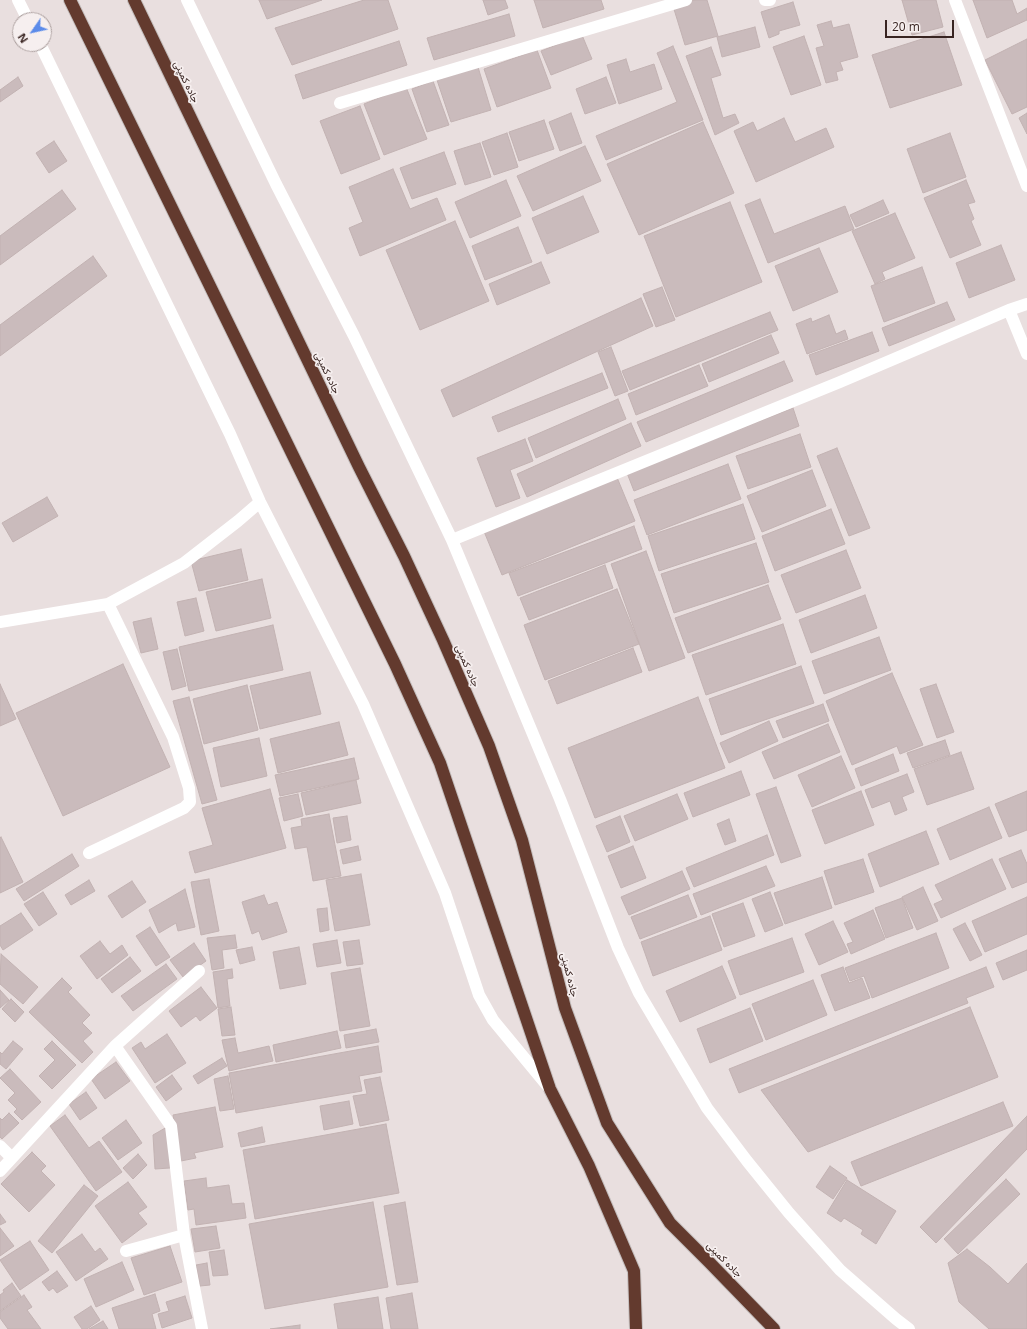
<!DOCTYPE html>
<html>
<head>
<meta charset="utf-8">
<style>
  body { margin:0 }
  #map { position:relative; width:1027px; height:1329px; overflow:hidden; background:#e9dfdf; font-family:"Open Sans",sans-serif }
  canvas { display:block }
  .north { position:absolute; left:12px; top:12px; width:40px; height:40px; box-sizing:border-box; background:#f6efef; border:1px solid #aa9e9d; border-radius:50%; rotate:236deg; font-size:11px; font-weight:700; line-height:16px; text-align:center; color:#382421 }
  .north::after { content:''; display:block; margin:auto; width:14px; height:18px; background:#5b8bea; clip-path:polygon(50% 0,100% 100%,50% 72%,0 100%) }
  .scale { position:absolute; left:885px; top:20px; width:69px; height:18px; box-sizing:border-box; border:2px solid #382421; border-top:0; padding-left:5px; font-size:12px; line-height:14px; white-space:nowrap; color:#382421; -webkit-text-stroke:3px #f6efef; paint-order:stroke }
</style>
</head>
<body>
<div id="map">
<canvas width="1027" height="1329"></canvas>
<div class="north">N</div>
<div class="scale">20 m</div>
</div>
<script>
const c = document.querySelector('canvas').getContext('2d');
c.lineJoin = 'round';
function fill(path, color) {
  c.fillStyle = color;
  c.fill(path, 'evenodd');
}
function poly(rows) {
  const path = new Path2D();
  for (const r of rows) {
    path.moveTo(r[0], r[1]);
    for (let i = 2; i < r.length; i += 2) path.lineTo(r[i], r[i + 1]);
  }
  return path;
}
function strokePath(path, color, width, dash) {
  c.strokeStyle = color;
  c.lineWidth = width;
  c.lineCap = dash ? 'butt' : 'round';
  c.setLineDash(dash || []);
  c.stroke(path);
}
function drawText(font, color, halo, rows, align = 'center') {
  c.font = font + ' "Open Sans",Vazirmatn,sans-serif';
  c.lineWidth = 3.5;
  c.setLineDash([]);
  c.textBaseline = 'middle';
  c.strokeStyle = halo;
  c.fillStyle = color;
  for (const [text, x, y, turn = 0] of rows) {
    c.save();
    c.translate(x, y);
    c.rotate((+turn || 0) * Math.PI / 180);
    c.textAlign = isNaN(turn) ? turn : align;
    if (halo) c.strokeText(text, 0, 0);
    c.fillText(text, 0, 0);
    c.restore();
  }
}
const building = poly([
  [259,0,322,0,267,19,259,0],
  [364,0,388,0,398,29,292,65,275,28,364,0],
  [483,0,505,0,508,8,488,15,483,0],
  [534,0,601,0,604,9,543,28,534,0],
  [695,0,707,0,718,36,685,45,673,6,695,0],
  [902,0,936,0,943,27,912,35,902,0],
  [973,0,1012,0,1017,14,1027,8,1027,20,987,38,973,0],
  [793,2,800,25,779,31,779,34,769,38,761,12,793,2],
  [509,14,515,36,434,60,427,38,509,14],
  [831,21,833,28,849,24,858,57,840,62,843,70,836,72,838,80,826,83,816,48,824,46,817,25,831,21],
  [755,27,760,47,722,57,717,37,755,27],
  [944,32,962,85,890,108,872,55,944,32],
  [582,35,592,59,551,75,541,51,582,35],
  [804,36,821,85,791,95,773,47,804,36],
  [1027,39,1027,107,1012,114,985,60,1027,39],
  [399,41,407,65,303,99,295,75,399,41],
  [673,46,703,120,606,160,596,136,677,102,657,53,673,46],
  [711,47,721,75,711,78,723,118,735,114,739,123,715,135,686,56,711,47],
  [537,50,551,88,497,107,484,69,537,50],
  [626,59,630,72,654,64,662,89,619,104,607,65,626,59],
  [478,67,491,110,451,122,437,80,478,67],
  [18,77,23,86,0,102,0,90,18,77],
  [606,77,616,103,585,114,576,89,606,77],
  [433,81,449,125,427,132,412,89,433,81],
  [406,87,427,139,384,155,364,104,406,87],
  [360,106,380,159,341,174,320,121,360,106],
  [571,113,582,143,560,151,549,122,571,113],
  [1027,113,1027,134,1019,118,1027,113],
  [784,118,795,142,826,128,834,147,756,182,734,131,753,122,757,131,784,118],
  [544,120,554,149,519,161,509,132,544,120],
  [703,122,734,193,639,235,607,164,703,122],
  [507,133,518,167,494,175,482,142,507,133],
  [950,133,966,177,923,193,907,149,950,133],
  [54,141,67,161,49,173,36,153,54,141],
  [480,143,491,177,465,185,454,151,480,143],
  [585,146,601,181,533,211,517,176,585,146],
  [444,152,456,184,412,199,400,168,444,152],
  [393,169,410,209,437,198,446,220,360,256,349,228,363,222,349,187,393,169],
  [506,180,521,216,470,238,455,202,506,180],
  [966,180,975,202,968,204,974,219,971,221,981,245,950,258,924,198,966,180],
  [62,190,76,209,0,265,0,236,62,190],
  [583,196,599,232,547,254,532,218,583,196],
  [760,199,774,234,845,206,854,229,768,263,745,205,760,199],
  [883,200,889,213,856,227,850,215,883,200],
  [730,202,762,282,676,317,644,236,730,202],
  [895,213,915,258,882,272,885,279,875,284,852,231,895,213],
  [455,221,489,301,420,330,386,250,455,221],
  [518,227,532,262,485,280,472,246,518,227],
  [1001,245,1015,280,969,298,956,263,1001,245],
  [819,248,838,292,793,311,775,266,819,248],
  [93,256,107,276,0,356,0,325,93,256],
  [541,262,550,283,497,305,489,284,541,262],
  [922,267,935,303,884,322,871,286,922,267],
  [662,287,675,320,656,327,643,294,662,287],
  [641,298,653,326,453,417,441,390,641,298],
  [947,302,955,320,889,346,882,328,947,302],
  [770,312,778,330,630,390,622,371,770,312],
  [829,315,836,334,845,330,848,339,807,354,796,324,811,318,812,322,829,315],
  [872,332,879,351,816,375,809,355,872,332],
  [771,335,779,353,709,382,702,364,771,335],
  [611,347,628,391,615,396,598,352,611,347],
  [784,361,793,381,646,442,637,422,784,361],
  [699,365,708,386,636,415,628,394,699,365],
  [602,373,608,388,498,432,492,417,602,373],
  [618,399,626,419,536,458,528,438,618,399],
  [793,408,799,426,634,491,627,473,793,408],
  [631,423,641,446,527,497,517,474,631,423],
  [800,434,811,467,748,489,736,456,800,434],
  [525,439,533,461,510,470,520,498,496,507,477,458,525,439],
  [837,448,870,528,849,536,817,456,837,448],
  [728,464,741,499,647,535,634,500,728,464],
  [812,470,826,506,762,532,747,496,812,470],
  [616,475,635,521,502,575,483,529,616,475],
  [47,497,58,516,13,542,2,523,47,497],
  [743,504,755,539,659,571,648,536,743,504],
  [831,509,845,544,775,571,762,536,831,509],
  [634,526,642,549,518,596,509,573,634,526],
  [756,543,769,582,674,613,661,574,756,543],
  [241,549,248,580,199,591,191,561,241,549],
  [846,550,861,588,796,613,781,575,846,550],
  [646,551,685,658,649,671,611,564,646,551],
  [605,565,613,588,529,620,520,598,605,565],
  [262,579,271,618,216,631,206,592,262,579],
  [768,585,781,619,688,653,675,618,768,585],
  [617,589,639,644,545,680,524,625,617,589],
  [865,595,877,628,811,653,799,620,865,595],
  [196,598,204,631,185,636,177,602,196,598],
  [151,618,158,649,141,653,133,622,151,618],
  [783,624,796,664,706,695,692,655,783,624],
  [273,625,283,670,189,691,179,647,273,625],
  [879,637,891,670,824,694,812,661,879,637],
  [633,648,642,672,557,704,548,681,633,648],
  [177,649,186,686,172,690,163,652,177,649],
  [123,664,170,767,63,816,16,713,123,664],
  [801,666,814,703,721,735,709,699,801,666],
  [310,672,321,714,260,729,250,686,310,672],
  [892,673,923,745,900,754,897,746,852,765,826,701,892,673],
  [0,684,16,719,0,726,0,684],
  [936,684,954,732,937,738,920,689,936,684],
  [247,685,258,730,204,744,193,699,247,685],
  [189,697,217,800,202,804,173,701,189,697],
  [698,697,725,768,595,818,568,748,698,697],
  [823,704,829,721,783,738,776,721,823,704],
  [769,721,778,741,729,763,720,743,769,721],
  [339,722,348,755,278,773,270,739,339,722],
  [828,724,840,752,774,779,762,752,828,724],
  [259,738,267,776,221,787,213,748,259,738],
  [945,740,950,755,913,768,907,753,945,740],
  [961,752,974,789,927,805,914,769,961,752],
  [893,754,899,771,861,786,855,769,893,754],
  [841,756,855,788,812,807,798,775,841,756],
  [354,758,359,779,280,796,275,775,354,758],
  [741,771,750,795,693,817,684,793,741,771],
  [907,774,914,792,902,797,907,810,895,815,890,801,872,808,865,790,907,774],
  [356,780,361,803,306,815,301,793,356,780],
  [776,787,801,856,781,863,756,794,776,787],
  [270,789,286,848,195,873,189,852,213,845,202,808,270,789],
  [861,791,874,825,825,844,812,810,861,791],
  [1027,791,1027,830,1009,837,995,804,1027,791],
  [298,794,303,816,284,821,279,798,298,794],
  [677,794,688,819,635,841,624,816,677,794],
  [989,807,1002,838,950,860,937,829,989,807],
  [329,814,341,876,313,881,307,847,295,849,291,828,302,826,301,819,329,814],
  [347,816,351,840,337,843,333,818,347,816],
  [620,816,630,842,607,852,596,826,620,816],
  [729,819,736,841,725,845,717,824,729,819],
  [926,831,939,864,880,887,868,854,926,831],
  [767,835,774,855,694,887,686,868,767,835],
  [1,837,23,882,0,893,0,838,1,837],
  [358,846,361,860,343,864,340,850,358,846],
  [633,846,646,878,621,888,608,856,633,846],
  [1021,850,1027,864,1027,882,1012,888,999,859,1021,850],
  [72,854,79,866,24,901,16,889,72,854],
  [863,859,874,892,835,905,824,871,863,859],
  [992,859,1006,889,941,918,934,904,943,900,935,885,992,859],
  [766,866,775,886,701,915,693,894,766,866],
  [682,871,690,889,629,915,621,897,682,871],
  [361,874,370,925,335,931,326,880,361,874],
  [822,877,832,908,785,924,774,893,822,877],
  [209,879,219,931,201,935,191,882,209,879],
  [89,880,95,891,71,905,65,895,89,880],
  [132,881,146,902,122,918,108,896,132,881],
  [923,887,938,921,917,930,902,897,923,887],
  [185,889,195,927,178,931,176,923,159,933,149,910,185,889],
  [43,892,57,914,39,926,24,904,43,892],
  [770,892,783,925,765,932,752,899,770,892],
  [264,895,268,905,277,902,287,932,262,940,259,931,252,934,242,902,264,895],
  [688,895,697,917,640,939,631,917,688,895],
  [1027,897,1027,934,985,952,972,921,1027,897],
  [902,898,913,928,886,938,875,908,902,898],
  [743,903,755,936,724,947,712,914,743,903],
  [327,908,329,930,320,932,317,909,327,908],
  [873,910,885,939,851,954,847,944,853,942,844,923,873,910],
  [21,913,33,930,3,950,0,945,0,926,21,913],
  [710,916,722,950,653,976,641,942,710,916],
  [833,921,848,952,819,965,805,934,833,921],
  [965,923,982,955,970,961,953,929,965,923],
  [150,927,170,957,156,966,136,936,150,927],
  [936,933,949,968,872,998,864,976,850,981,845,968,936,933],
  [235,935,237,948,222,950,224,968,212,970,207,938,235,935],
  [792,938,804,972,740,995,728,961,792,938],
  [337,940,341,963,317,967,313,944,337,940],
  [359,940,363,964,347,966,343,942,359,940],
  [100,941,110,954,122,945,128,955,97,979,80,956,100,941],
  [194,943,206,961,183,977,170,960,194,943],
  [252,947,255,960,240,964,236,950,252,947],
  [299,947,306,984,280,989,273,952,299,947],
  [1027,950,1027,970,1003,980,996,963,1027,950],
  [1,954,38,987,23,1004,0,984,1,954],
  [130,957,141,971,112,993,101,979,130,957],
  [166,964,177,979,133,1011,121,996,166,964],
  [722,966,736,998,680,1022,666,991,722,966],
  [843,967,849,983,862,978,870,998,835,1011,821,975,843,967],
  [986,967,994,987,966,998,968,1003,739,1093,729,1069,986,967],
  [360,968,370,1026,340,1031,331,973,360,968],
  [232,969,233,978,227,979,230,1006,218,1008,213,972,232,969],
  [62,978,72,988,68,992,90,1015,82,1023,92,1033,83,1041,93,1052,82,1063,29,1012,62,978],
  [813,980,827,1015,766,1040,752,1004,813,980],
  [201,987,217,1008,200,1021,196,1016,181,1027,169,1011,201,987],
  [0,990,9,1000,0,1008,0,990],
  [11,999,24,1012,15,1022,2,1009,11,999],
  [231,1007,235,1035,222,1036,218,1009,231,1007],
  [970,1007,998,1077,808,1152,761,1090,970,1007],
  [750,1008,763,1041,710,1063,697,1029,750,1008],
  [376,1029,379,1042,346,1048,344,1035,376,1029],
  [337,1031,341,1048,276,1062,273,1045,337,1031],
  [167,1034,186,1063,155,1083,132,1048,141,1042,145,1049,167,1034],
  [235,1038,238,1053,269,1046,273,1061,229,1071,222,1040,235,1038],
  [13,1041,23,1049,6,1069,0,1064,0,1052,2,1054,13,1041],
  [52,1041,76,1065,52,1089,39,1076,55,1060,44,1049,52,1041],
  [378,1046,382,1072,359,1076,362,1091,236,1113,229,1073,378,1046],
  [222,1058,227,1066,198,1084,193,1076,222,1058],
  [116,1062,130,1081,105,1099,91,1079,116,1062],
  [10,1069,41,1102,22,1120,14,1112,17,1109,8,1100,15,1093,0,1078,10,1069],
  [172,1075,182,1089,166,1101,156,1087,172,1075],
  [228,1076,234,1109,220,1111,214,1079,228,1076],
  [380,1077,389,1120,360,1126,353,1096,367,1094,364,1080,380,1077],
  [86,1092,97,1108,80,1120,69,1104,86,1092],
  [349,1101,353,1124,324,1130,320,1106,349,1101],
  [1003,1102,1013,1126,861,1186,851,1162,1003,1102],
  [215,1107,223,1147,194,1153,196,1158,181,1161,173,1115,215,1107],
  [9,1113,19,1123,2,1139,0,1137,0,1118,2,1120,9,1113],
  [65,1115,89,1148,99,1141,122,1172,96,1191,50,1126,65,1115],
  [1027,1116,1027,1149,936,1243,920,1227,1027,1116],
  [126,1120,142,1143,118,1160,102,1138,126,1120],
  [386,1124,399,1193,255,1219,243,1150,386,1124],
  [167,1127,170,1168,155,1169,153,1135,167,1127],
  [262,1127,265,1142,241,1147,238,1133,262,1127],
  [32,1152,46,1166,41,1171,55,1185,29,1212,1,1184,32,1152],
  [138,1154,147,1165,133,1179,123,1168,138,1154],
  [830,1166,847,1178,833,1199,816,1187,830,1166],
  [206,1178,207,1188,229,1185,232,1204,244,1203,246,1218,196,1225,194,1209,188,1210,184,1181,206,1178],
  [1006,1179,1020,1194,958,1254,944,1239,1006,1179],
  [847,1180,896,1211,876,1244,861,1234,863,1230,844,1218,841,1222,827,1213,847,1180],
  [128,1182,147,1207,138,1213,147,1224,122,1243,95,1206,128,1182],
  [84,1185,98,1196,52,1253,38,1241,84,1185],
  [373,1202,388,1287,265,1309,249,1224,373,1202],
  [405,1202,418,1282,397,1285,384,1206,405,1202],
  [0,1214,6,1222,0,1225,0,1214],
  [216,1226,220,1248,195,1252,191,1229,216,1226],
  [0,1228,14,1246,0,1256,0,1228],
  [82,1234,95,1252,100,1248,108,1259,76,1281,56,1252,82,1234],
  [30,1241,49,1270,20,1290,0,1260,30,1241],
  [170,1246,182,1282,144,1295,131,1258,170,1246],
  [967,1249,990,1267,1008,1284,1027,1263,1027,1329,989,1329,959,1302,948,1263,967,1249],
  [224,1250,228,1275,213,1276,209,1252,224,1250],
  [122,1262,134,1290,96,1307,84,1279,122,1262],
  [207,1263,210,1285,200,1286,196,1265,207,1263],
  [57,1271,68,1286,57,1293,53,1288,49,1291,42,1282,57,1271],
  [12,1283,21,1296,0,1311,0,1295,4,1292,3,1290,12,1283],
  [412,1293,418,1329,391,1329,386,1298,412,1293],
  [155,1294,160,1311,152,1314,156,1329,119,1329,112,1308,155,1294],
  [24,1295,32,1307,27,1310,41,1329,8,1329,0,1318,0,1312,24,1295],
  [185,1296,192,1318,162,1328,158,1314,169,1311,166,1302,185,1296],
  [378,1297,383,1329,338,1329,334,1304,378,1297],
  [91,1306,100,1320,87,1329,82,1329,74,1317,91,1306],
  [103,1321,108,1329,89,1329,103,1321],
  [300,1325,300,1329,270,1329,300,1325]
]);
fill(building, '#cabbbc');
strokePath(building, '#c2b2b2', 1);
const highway = poly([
  [70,0,395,664,440,763,550,1089,589,1166,634,1271,636,1329],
  [134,0,359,467,404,556,443,640,489,746,522,840,565,1008,607,1123,670,1223,710,1263,774,1329]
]);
strokePath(highway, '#c3bdbc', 14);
strokePath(poly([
  [18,0,28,20],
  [187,0,276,184,354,336,452,540,560,799,618,948,639,993,707,1108,747,1161,789,1213,840,1270,896,1319,909,1329],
  [765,0,770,0],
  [955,0,1027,186],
  [40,44,230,434,260,502,363,704,445,893,479,995,493,1020,550,1089],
  [340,103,686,0],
  [1009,310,1027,354],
  [452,540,840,382,1009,310,1027,304],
  [0,622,108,604,184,563,238,521,260,502],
  [89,853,184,808,190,802,189,788,173,737,108,604],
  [115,1046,171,1126,184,1235,202,1329],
  [0,1146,12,1158],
  [0,1171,115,1046,199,971],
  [126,1251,184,1235]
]), '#fff', 12);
strokePath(highway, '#633a2e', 12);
drawText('10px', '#382421', '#f6efef', [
  ["جاده کمپنی",186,82,64],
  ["جاده کمپنی",327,373,64],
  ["جاده کمپنی",467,666,66],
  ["جاده کمپنی",569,975,76],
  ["جاده کمپنی",724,1260,45]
]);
</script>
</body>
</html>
